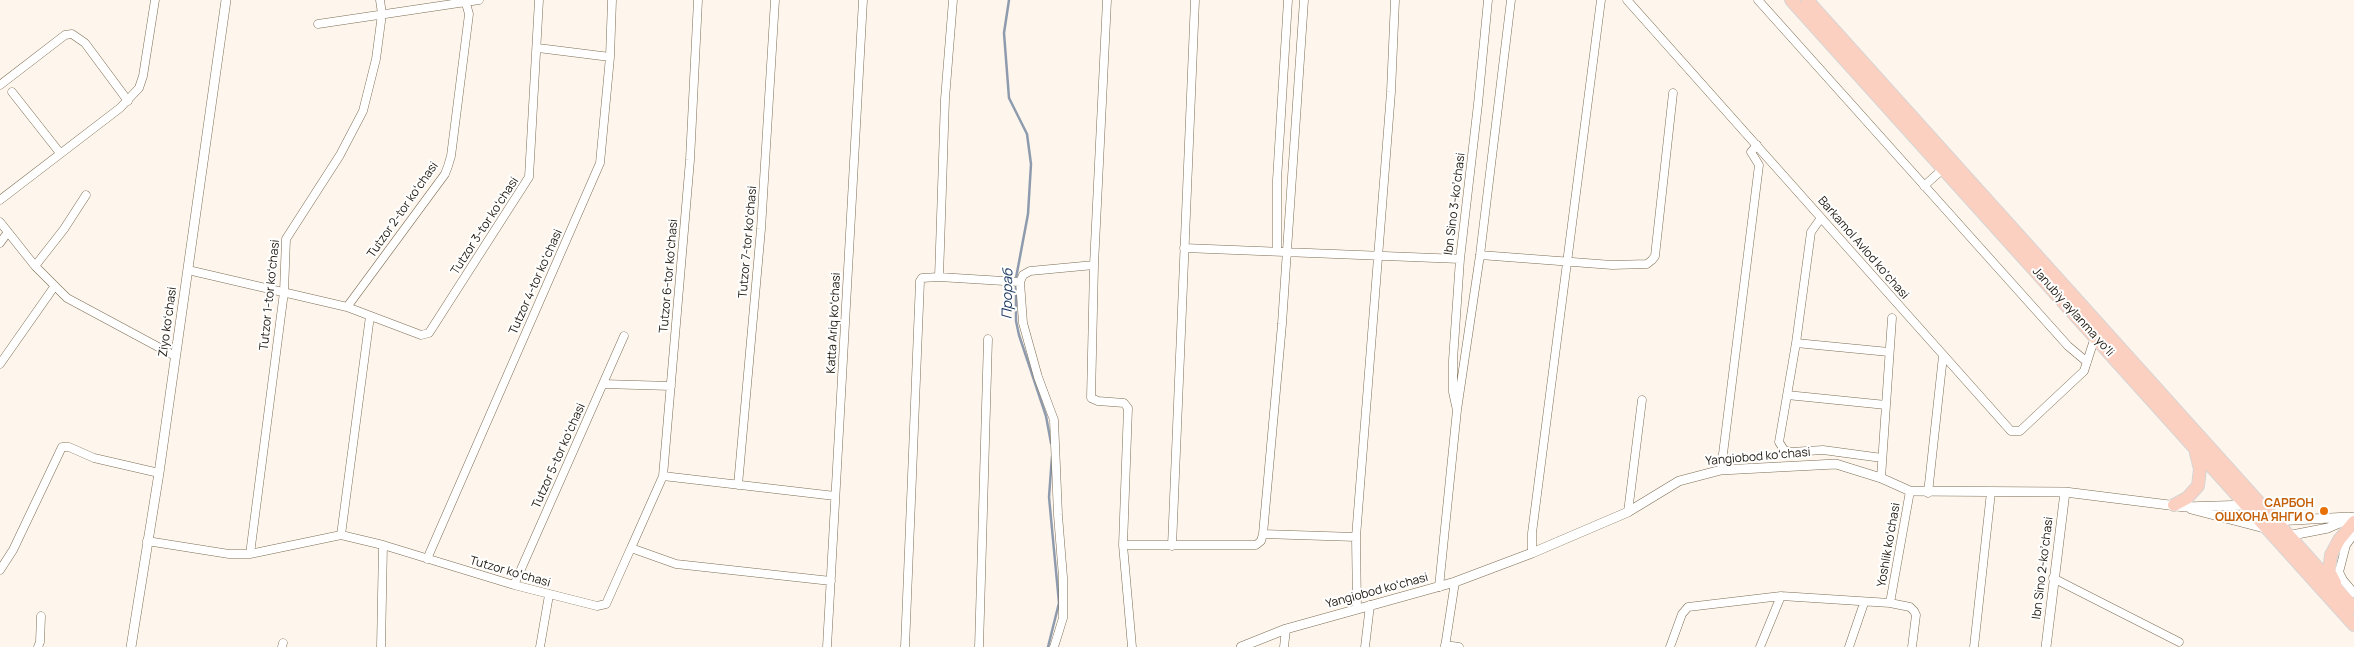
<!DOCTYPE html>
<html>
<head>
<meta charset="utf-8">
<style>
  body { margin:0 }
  canvas { display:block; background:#fef6ec }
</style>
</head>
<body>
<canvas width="2354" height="647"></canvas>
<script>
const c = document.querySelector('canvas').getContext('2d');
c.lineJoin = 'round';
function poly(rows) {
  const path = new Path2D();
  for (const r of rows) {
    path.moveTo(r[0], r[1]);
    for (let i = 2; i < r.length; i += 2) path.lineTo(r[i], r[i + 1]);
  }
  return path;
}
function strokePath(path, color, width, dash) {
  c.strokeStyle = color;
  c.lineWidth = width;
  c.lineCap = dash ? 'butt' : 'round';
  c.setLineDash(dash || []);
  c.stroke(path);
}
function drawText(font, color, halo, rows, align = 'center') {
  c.font = font + ' Manrope,sans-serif';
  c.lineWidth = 4;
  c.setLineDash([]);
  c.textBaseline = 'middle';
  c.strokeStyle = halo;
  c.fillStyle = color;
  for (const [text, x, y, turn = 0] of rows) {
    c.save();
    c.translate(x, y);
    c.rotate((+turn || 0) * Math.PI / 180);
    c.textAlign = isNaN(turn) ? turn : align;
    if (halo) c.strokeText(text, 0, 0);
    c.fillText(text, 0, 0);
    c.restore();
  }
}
strokePath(poly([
  [1009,0,1004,33,1009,98,1027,134,1031,164,1028,214,1016,278,1016,321,1019,335,1046,416,1051,443],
  [1048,647,1059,603,1049,497,1052,456]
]), '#8e9bae', 2.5);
const minor = poly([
  [1107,0,1094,265,1091,398,1098,401,1124,403,1128,408,1123,545,1132,647],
  [1627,0,2011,431,2020,431,2084,371,2095,337],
  [1758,0,2068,346,2087,362],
  [318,24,479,0],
  [538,48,610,57],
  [0,85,65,35,72,34,85,43,128,101],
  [12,92,60,153],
  [1924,186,1944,168],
  [0,200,120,108,139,88,143,76,155,0],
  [1821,218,1811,232,1796,343,1779,442,1784,450,1791,452,1823,450,1882,458],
  [0,222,35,266,67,298,175,356],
  [0,243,8,232],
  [1184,248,1460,259],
  [1277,251,1277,180,1288,0],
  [1480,255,1612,265,1647,264,1652,260,1655,256,1673,93],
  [35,266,64,229,86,195],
  [188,270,347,307,421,335,429,333,529,177,539,0],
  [939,277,945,99,953,0],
  [347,307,445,174,448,166,451,156,469,14,465,0],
  [1796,343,1889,352],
  [0,364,54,287],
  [603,384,671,386],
  [1787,395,1886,405],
  [1456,406,1453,392,1453,360,1460,259,1478,104,1488,0],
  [1721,470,1759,165,1751,152,1757,145],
  [663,476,835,496],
  [1881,478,1892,318],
  [738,485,761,229,775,0],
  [1928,493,1943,356],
  [1628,512,1642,400],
  [1263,534,1282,324,1304,0],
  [2354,534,2346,545,2339,572,2343,580,2354,593],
  [341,535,370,316],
  [1356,537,1357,609],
  [147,541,229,554,250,554,341,535,383,545,514,585,597,606,606,604,631,548,676,564,831,581],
  [1123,545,1256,545,1261,541,1263,534,1356,537,1391,92,1395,0],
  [1172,546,1195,0],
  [631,548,663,476,690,160,698,0],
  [1532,553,1532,533,1601,0],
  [250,554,284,292,286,239,340,155,363,111,376,59,382,14,380,0],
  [427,559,600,163,610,57,612,0],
  [0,570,13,550,62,447,69,447,94,458,159,473],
  [2053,578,2179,642],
  [514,585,624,336],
  [1439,587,1457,410,1480,255,1511,0],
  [1890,603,1910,607,1914,611,1916,615,1912,647],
  [1445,645,1459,647],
  [38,647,40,642,41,616],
  [282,647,283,643],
  [381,647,383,545],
  [540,647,549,595],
  [827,647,863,0],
  [905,647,920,281,922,278,939,277,1020,282],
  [979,647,988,339],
  [1054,647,1063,618,1063,577,1058,515,1054,420,1038,377,1023,323,1020,282,1023,275,1030,271,1094,265],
  [1284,647,1286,629],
  [1365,647,1370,605],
  [1445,647,1455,582],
  [1670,647,1682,614,1688,607,1781,596,1890,603,1910,491],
  [1760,647,1781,596],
  [1849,647,1864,603],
  [1974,647,1991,492]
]);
const tertiary = poly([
  [2191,509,2268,529],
  [2275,521,2349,517],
  [2287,536,2328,528,2353,517],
  [131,647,159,473,226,0],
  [1241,647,1286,629,1455,582,1532,553,1628,512,1679,481,1721,470,1836,464,1881,478,1910,491,2065,492,2185,507,2249,505],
  [2046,647,2065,492]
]);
const trunk = poly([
  [1791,0,2354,625],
  [1807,0,2354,608],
  [2174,505,2187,498,2198,486,2200,469,2196,453],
  [2335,583,2329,571,2331,555,2339,540,2354,522]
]);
strokePath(minor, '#7d6d55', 9);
strokePath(tertiary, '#7d6d55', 10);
strokePath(trunk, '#d6d5d4', 14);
strokePath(minor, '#fff', 8);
strokePath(tertiary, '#fff', 9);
strokePath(trunk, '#fcd0c0', 12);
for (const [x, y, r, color] of [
  [2324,511,5,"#e8710a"]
]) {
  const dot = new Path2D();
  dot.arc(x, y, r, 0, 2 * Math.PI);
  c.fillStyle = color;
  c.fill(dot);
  strokePath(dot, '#fff', 2);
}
drawText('12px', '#1e170e', '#fff', [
  ["Ibn Sino 3-koʼchasi",1455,204,-83],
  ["Tutzor 2-tor koʻchasi",403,210,-55],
  ["Tutzor 3-tor koʻchasi",485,226,-57],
  ["Tutzor 7-tor koʻchasi",748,242,-85],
  ["Barkamol Avlod koʻchasi",1863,248,49],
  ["Tutzor 6-tor koʻchasi",669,276,-85],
  ["Tutzor 4-tor koʻchasi",536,282,-66],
  ["Tutzor 1-tor koʻchasi",270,295,-84],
  ["Janubiy aylanma yoʻli",2073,312,48],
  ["Ziyo koʻchasi",168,322,-82],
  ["Katta Ariq koʻchasi",834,323,-87],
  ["Tutzor 5-tor koʻchasi",559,456,-66],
  ["Yangiobod koʻchasi",1758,457,-5],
  ["Yoshlik koʻchasi",1889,545,-80],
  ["Ibn Sino 2-koʼchasi",2043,568,-83],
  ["Tutzor koʻchasi",510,572,16],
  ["Yangiobod koʻchasi",1377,591,-15]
]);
drawText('bold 12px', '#c56008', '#fff', [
  ["САРБОН",2314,504],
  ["ОШХОНА ЯНГИ О",2314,518]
], 'right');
drawText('italic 14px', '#1d3962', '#fff', [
  ["Прораб",1008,294,-89]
]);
</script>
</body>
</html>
